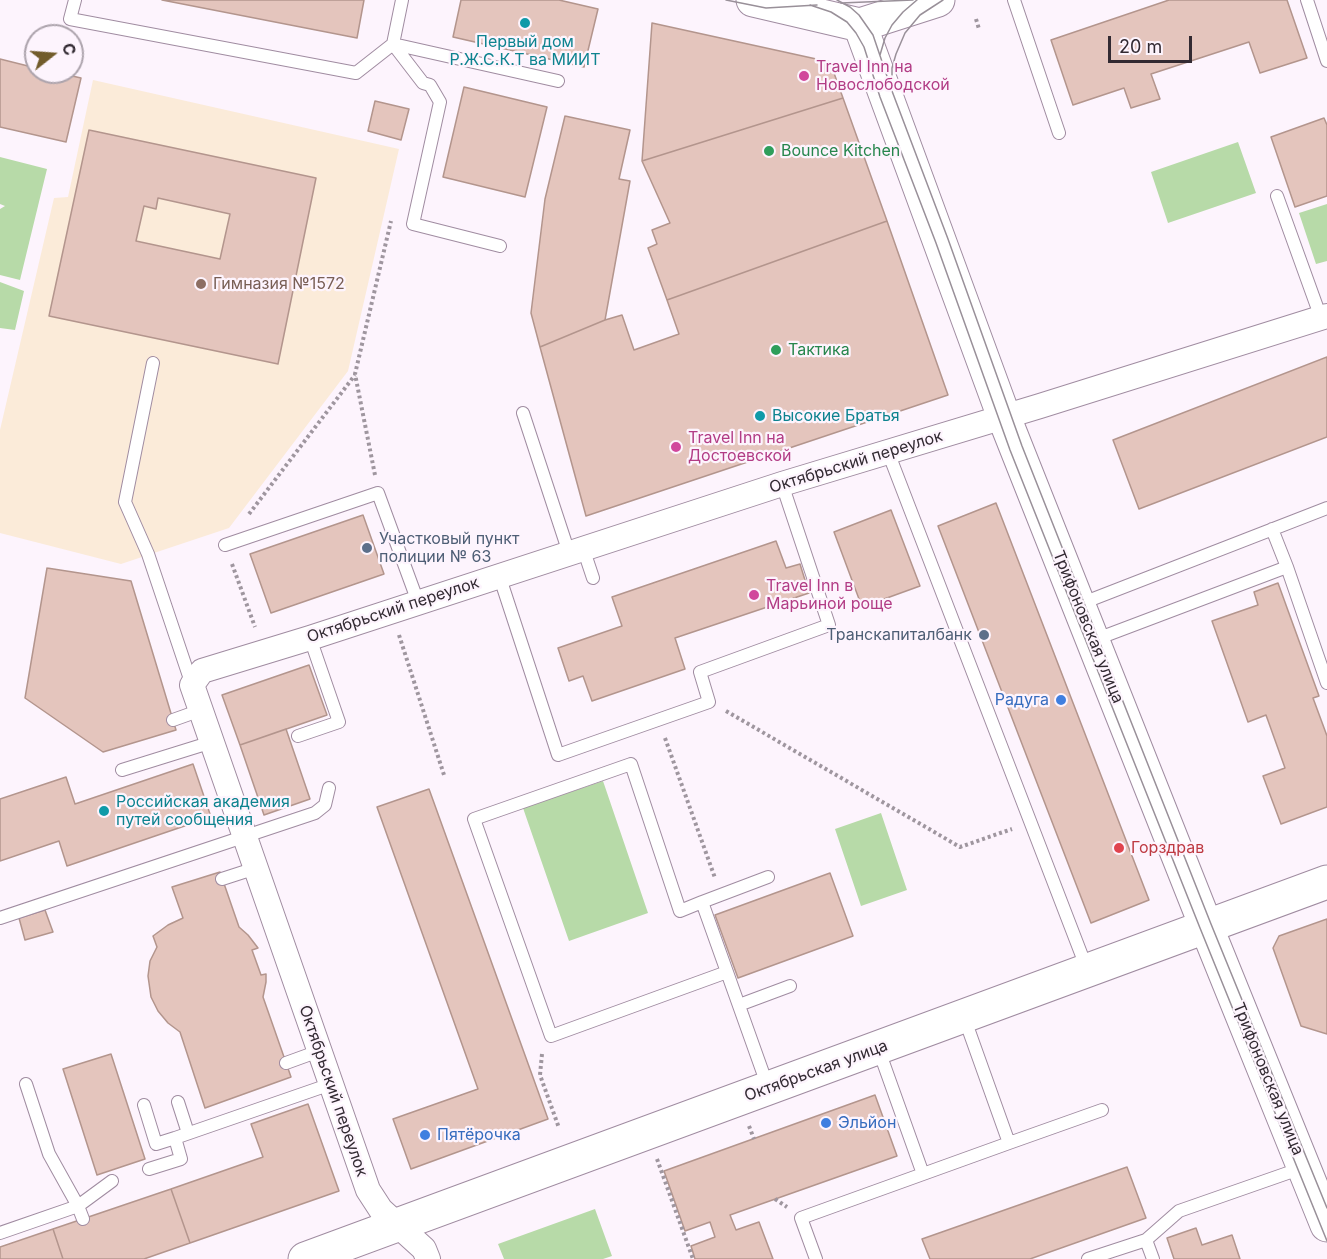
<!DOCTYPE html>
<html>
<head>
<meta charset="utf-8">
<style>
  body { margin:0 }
  #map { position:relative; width:1327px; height:1259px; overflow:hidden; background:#fdf4fd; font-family:Inter,sans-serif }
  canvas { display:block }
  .north { position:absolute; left:24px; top:24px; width:60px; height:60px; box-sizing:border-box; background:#fdf4fd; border:2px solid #aca3ac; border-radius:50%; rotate:73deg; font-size:16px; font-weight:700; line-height:24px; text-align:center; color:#322a32 }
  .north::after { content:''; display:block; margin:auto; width:21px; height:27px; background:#725c2b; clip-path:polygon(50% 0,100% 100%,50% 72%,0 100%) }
  .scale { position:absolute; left:1108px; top:36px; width:84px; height:27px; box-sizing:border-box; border:3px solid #322a32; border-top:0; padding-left:8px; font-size:18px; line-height:21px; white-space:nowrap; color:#322a32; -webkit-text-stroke:4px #fdf4fd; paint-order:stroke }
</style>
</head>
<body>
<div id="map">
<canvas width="1327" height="1259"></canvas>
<div class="north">С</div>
<div class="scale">20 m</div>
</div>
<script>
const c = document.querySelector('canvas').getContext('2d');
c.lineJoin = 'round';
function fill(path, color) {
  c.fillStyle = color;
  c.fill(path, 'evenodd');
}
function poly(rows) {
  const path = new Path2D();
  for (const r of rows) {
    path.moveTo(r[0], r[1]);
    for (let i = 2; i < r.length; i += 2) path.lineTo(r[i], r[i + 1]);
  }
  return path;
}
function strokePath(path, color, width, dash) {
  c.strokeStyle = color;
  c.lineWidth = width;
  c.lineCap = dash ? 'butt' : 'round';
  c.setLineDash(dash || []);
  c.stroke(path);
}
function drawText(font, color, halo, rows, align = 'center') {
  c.font = font + ' Inter,sans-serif';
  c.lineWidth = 4.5;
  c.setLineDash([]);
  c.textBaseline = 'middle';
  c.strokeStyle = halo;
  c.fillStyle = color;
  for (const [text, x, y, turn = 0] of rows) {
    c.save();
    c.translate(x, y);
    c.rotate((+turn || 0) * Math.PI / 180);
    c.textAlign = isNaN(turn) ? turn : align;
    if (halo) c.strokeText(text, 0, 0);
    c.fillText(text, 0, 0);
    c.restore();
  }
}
fill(poly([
  [93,80,399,149,348,371,229,528,121,564,0,533,0,430,54,198,68,197]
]), '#fbebd9');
fill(poly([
  [1238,142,1256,193,1168,223,1151,172],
  [0,157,47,169,20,280,0,275,0,209,5,206,0,204],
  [1327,204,1327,261,1316,264,1299,213],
  [0,282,24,291,15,330,0,328],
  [603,781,648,913,569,941,523,808],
  [881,813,907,890,861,906,835,829],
  [595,1209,612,1256,603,1259,504,1259,498,1244]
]), '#b7daa8');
const building = poly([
  [162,0,364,0,357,38,162,0],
  [461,0,559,0,598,9,584,67,453,37,461,0],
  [1169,0,1287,0,1307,58,1260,73,1249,42,1151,74,1160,99,1131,108,1124,88,1073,105,1051,40,1169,0],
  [652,23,830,62,843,98,642,161,652,23],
  [0,59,36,68,36,72,55,72,81,78,66,142,0,127,0,59],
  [464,87,547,107,525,197,443,177,464,87],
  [843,98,887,221,667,300,648,248,657,244,652,230,670,223,642,161,843,98],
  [375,101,409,109,401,140,368,131,375,101],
  [565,116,630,130,619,179,630,181,605,320,540,347,531,313,545,199,565,116],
  [1324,118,1327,125,1327,196,1295,207,1271,137,1324,118],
  [89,130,316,178,278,364,49,316,89,130],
  [158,198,230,214,220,259,136,241,144,206,156,209,158,198],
  [887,221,948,395,586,516,540,347,605,320,622,315,634,350,679,334,667,300,887,221],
  [1327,357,1327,437,1139,509,1113,440,1327,357],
  [996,503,1149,900,1091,923,938,526,996,503],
  [891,510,920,586,862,607,834,532,891,510],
  [363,515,384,574,271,613,250,554,363,515],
  [776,541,786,568,800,564,809,593,675,638,685,669,592,701,583,676,569,681,558,648,622,626,612,597,776,541],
  [47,568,131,581,176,730,103,752,25,698,47,568],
  [1278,583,1319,696,1313,698,1327,736,1327,807,1281,824,1263,776,1285,768,1266,715,1248,722,1212,621,1258,605,1254,592,1278,583],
  [309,665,327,715,240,745,222,695,309,665],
  [286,729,310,799,264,815,240,745,286,729],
  [193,764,211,817,67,866,59,841,0,861,0,799,66,777,75,804,193,764],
  [429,789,548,1119,411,1169,393,1119,478,1089,377,807,429,789],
  [220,872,239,927,248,935,258,948,252,950,261,975,266,974,266,982,263,997,291,1077,205,1108,180,1032,168,1023,158,1011,151,997,148,976,150,961,157,947,153,936,168,925,183,918,172,887,220,872],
  [830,873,853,936,738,978,715,915,830,873],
  [45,910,53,932,25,940,19,918,45,910],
  [1327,919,1327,1034,1301,1026,1273,948,1279,936,1327,919],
  [111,1054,145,1159,97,1175,63,1069,111,1054],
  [875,1095,897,1156,730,1215,736,1230,759,1222,773,1259,695,1259,691,1246,715,1237,710,1222,685,1231,664,1171,875,1095],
  [308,1104,339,1191,190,1243,171,1189,263,1157,251,1124,308,1104],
  [1127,1167,1146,1218,1030,1259,930,1259,922,1239,1127,1167],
  [171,1189,190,1243,144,1259,63,1259,53,1229,171,1189],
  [1196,1228,1202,1245,1232,1235,1240,1259,1174,1259,1167,1238,1196,1228],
  [53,1229,63,1259,0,1259,0,1247,53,1229]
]);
fill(building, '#e4c5bd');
strokePath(building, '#b3958d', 1.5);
const lane = poly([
  [75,0,70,19,356,73,393,44,402,0],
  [1014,0,1059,133],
  [1307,0,1327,61],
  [393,44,423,83,430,85,440,102,413,224,500,246],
  [393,44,558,81],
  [1277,196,1321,318],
  [153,363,125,502,148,554,192,685],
  [523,413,569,553],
  [888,452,1087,969],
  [1272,529,1287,567],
  [225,545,378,493,418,602],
  [583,548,593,578],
  [499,575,558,755,709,702,700,672,829,625,782,484],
  [1080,604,1327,508],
  [1094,640,1287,567,1327,683],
  [173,720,201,710],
  [298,736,339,722,310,638],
  [122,770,212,742],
  [222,879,256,868],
  [702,902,680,911,631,764,474,819,551,1036,727,972],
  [0,918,315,813,325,805,329,788],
  [739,1005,790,986],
  [878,1048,923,1174],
  [286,1063,319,1051],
  [26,1084,49,1154,78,1206,83,1219],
  [768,1087,702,902,768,877],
  [178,1102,188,1133],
  [144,1105,156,1144,175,1138],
  [1009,1143,1102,1110],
  [149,1169,181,1159,175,1138,331,1084],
  [0,1233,78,1206,112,1181],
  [1146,1240,1153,1259],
  [816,1259,801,1218,1009,1143,964,1017],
  [1088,1259,1146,1240,1179,1211,1302,1168]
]);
const street = poly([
  [428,1259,424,1249,381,1210,368,1190,192,685,202,671,310,638,782,484,1040,406,1327,316]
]);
const secondary = poly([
  [753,0,860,25,938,0],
  [860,25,1004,417,1206,926,1327,1225],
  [305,1259,1327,882]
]);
strokePath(lane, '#a08ca1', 14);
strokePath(street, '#a08ca1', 26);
strokePath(secondary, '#a08ca1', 35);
strokePath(poly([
  [976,19,979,29],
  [375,475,355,374,391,221],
  [249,514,355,375],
  [232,564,255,627],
  [399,635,444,775],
  [726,711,960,847,1012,829],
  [665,738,715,878],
  [542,1054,540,1075,559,1128],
  [749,1126,754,1139],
  [657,1159,693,1259],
  [775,1199,787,1207]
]), '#9f969f', 4, [3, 3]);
strokePath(lane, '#fff', 12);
strokePath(street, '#fff', 24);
strokePath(secondary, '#fff', 33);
strokePath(poly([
  [726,0,766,8,817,5],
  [837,0,850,7,859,15,873,35,892,91,948,239,1022,446,1211,924,1327,1208],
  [841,3,913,0],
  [810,5,831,12,847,22,856,33,864,47,880,97,936,243,1010,450,1200,928,1327,1241],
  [880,55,885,38,892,25,903,12,917,0],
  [892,82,892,68,896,54,905,33,920,15,943,0]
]), '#999099', 1.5);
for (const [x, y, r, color] of [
  [525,23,6,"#0f9aa8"],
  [804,76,6,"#d1479c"],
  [769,151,6,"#2e9e5b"],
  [201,284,6,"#8d6e63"],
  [776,350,6,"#2e9e5b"],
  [760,416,6,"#0f9aa8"],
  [676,447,6,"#d1479c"],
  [367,548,6,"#5c6f8a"],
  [754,595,6,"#d1479c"],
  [984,635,6,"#5c6f8a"],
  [1061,700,6,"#3f7fe0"],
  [104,811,6,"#0f9aa8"],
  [1119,848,6,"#e0444e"],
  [826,1123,6,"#3f7fe0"],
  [425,1135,6,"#3f7fe0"]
]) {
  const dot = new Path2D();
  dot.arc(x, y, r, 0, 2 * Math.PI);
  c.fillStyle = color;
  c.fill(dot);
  strokePath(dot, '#fdf4fd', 2);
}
drawText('16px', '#0d838f', '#fdf4fd', [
  ["Первый дом",525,42,"center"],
  ["Р.Ж.С.К.Т ва МИИТ",525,60,"center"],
  ["Высокие Братья",772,416],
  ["Российская академия",116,802],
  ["путей сообщения",116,820]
], 'left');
drawText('16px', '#b23c85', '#fdf4fd', [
  ["Travel Inn на",816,67],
  ["Новослободской",816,85],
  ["Travel Inn на",688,438],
  ["Достоевской",688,456],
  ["Travel Inn в",766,586],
  ["Марьиной роще",766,604]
], 'left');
drawText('16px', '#27864d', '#fdf4fd', [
  ["Bounce Kitchen",781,151],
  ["Тактика",788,350]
], 'left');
drawText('16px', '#785e54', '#fdf4fd', [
  ["Гимназия №1572",213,284]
], 'left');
drawText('16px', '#322a32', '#fdf4fd', [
  ["Октябрьский переулок",856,462,-17],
  ["Октябрьский переулок",393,610,-18],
  ["Трифоновская улица",1088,627,68],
  ["Октябрьская улица",816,1071,-20],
  ["Трифоновская улица",1268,1079,68],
  ["Октябрьский переулок",333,1091,71]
]);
drawText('16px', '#4e5e75', '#fdf4fd', [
  ["Участковый пункт",379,539],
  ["полиции № 63",379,557],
  ["Транскапиталбанк",972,635,"right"]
], 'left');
drawText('16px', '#366cbe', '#fdf4fd', [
  ["Радуга",1049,700,"right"],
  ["Эльйон",838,1123],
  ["Пятёрочка",437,1135]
], 'left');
drawText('16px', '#be3a42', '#fdf4fd', [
  ["Горздрав",1131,848]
], 'left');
</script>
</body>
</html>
